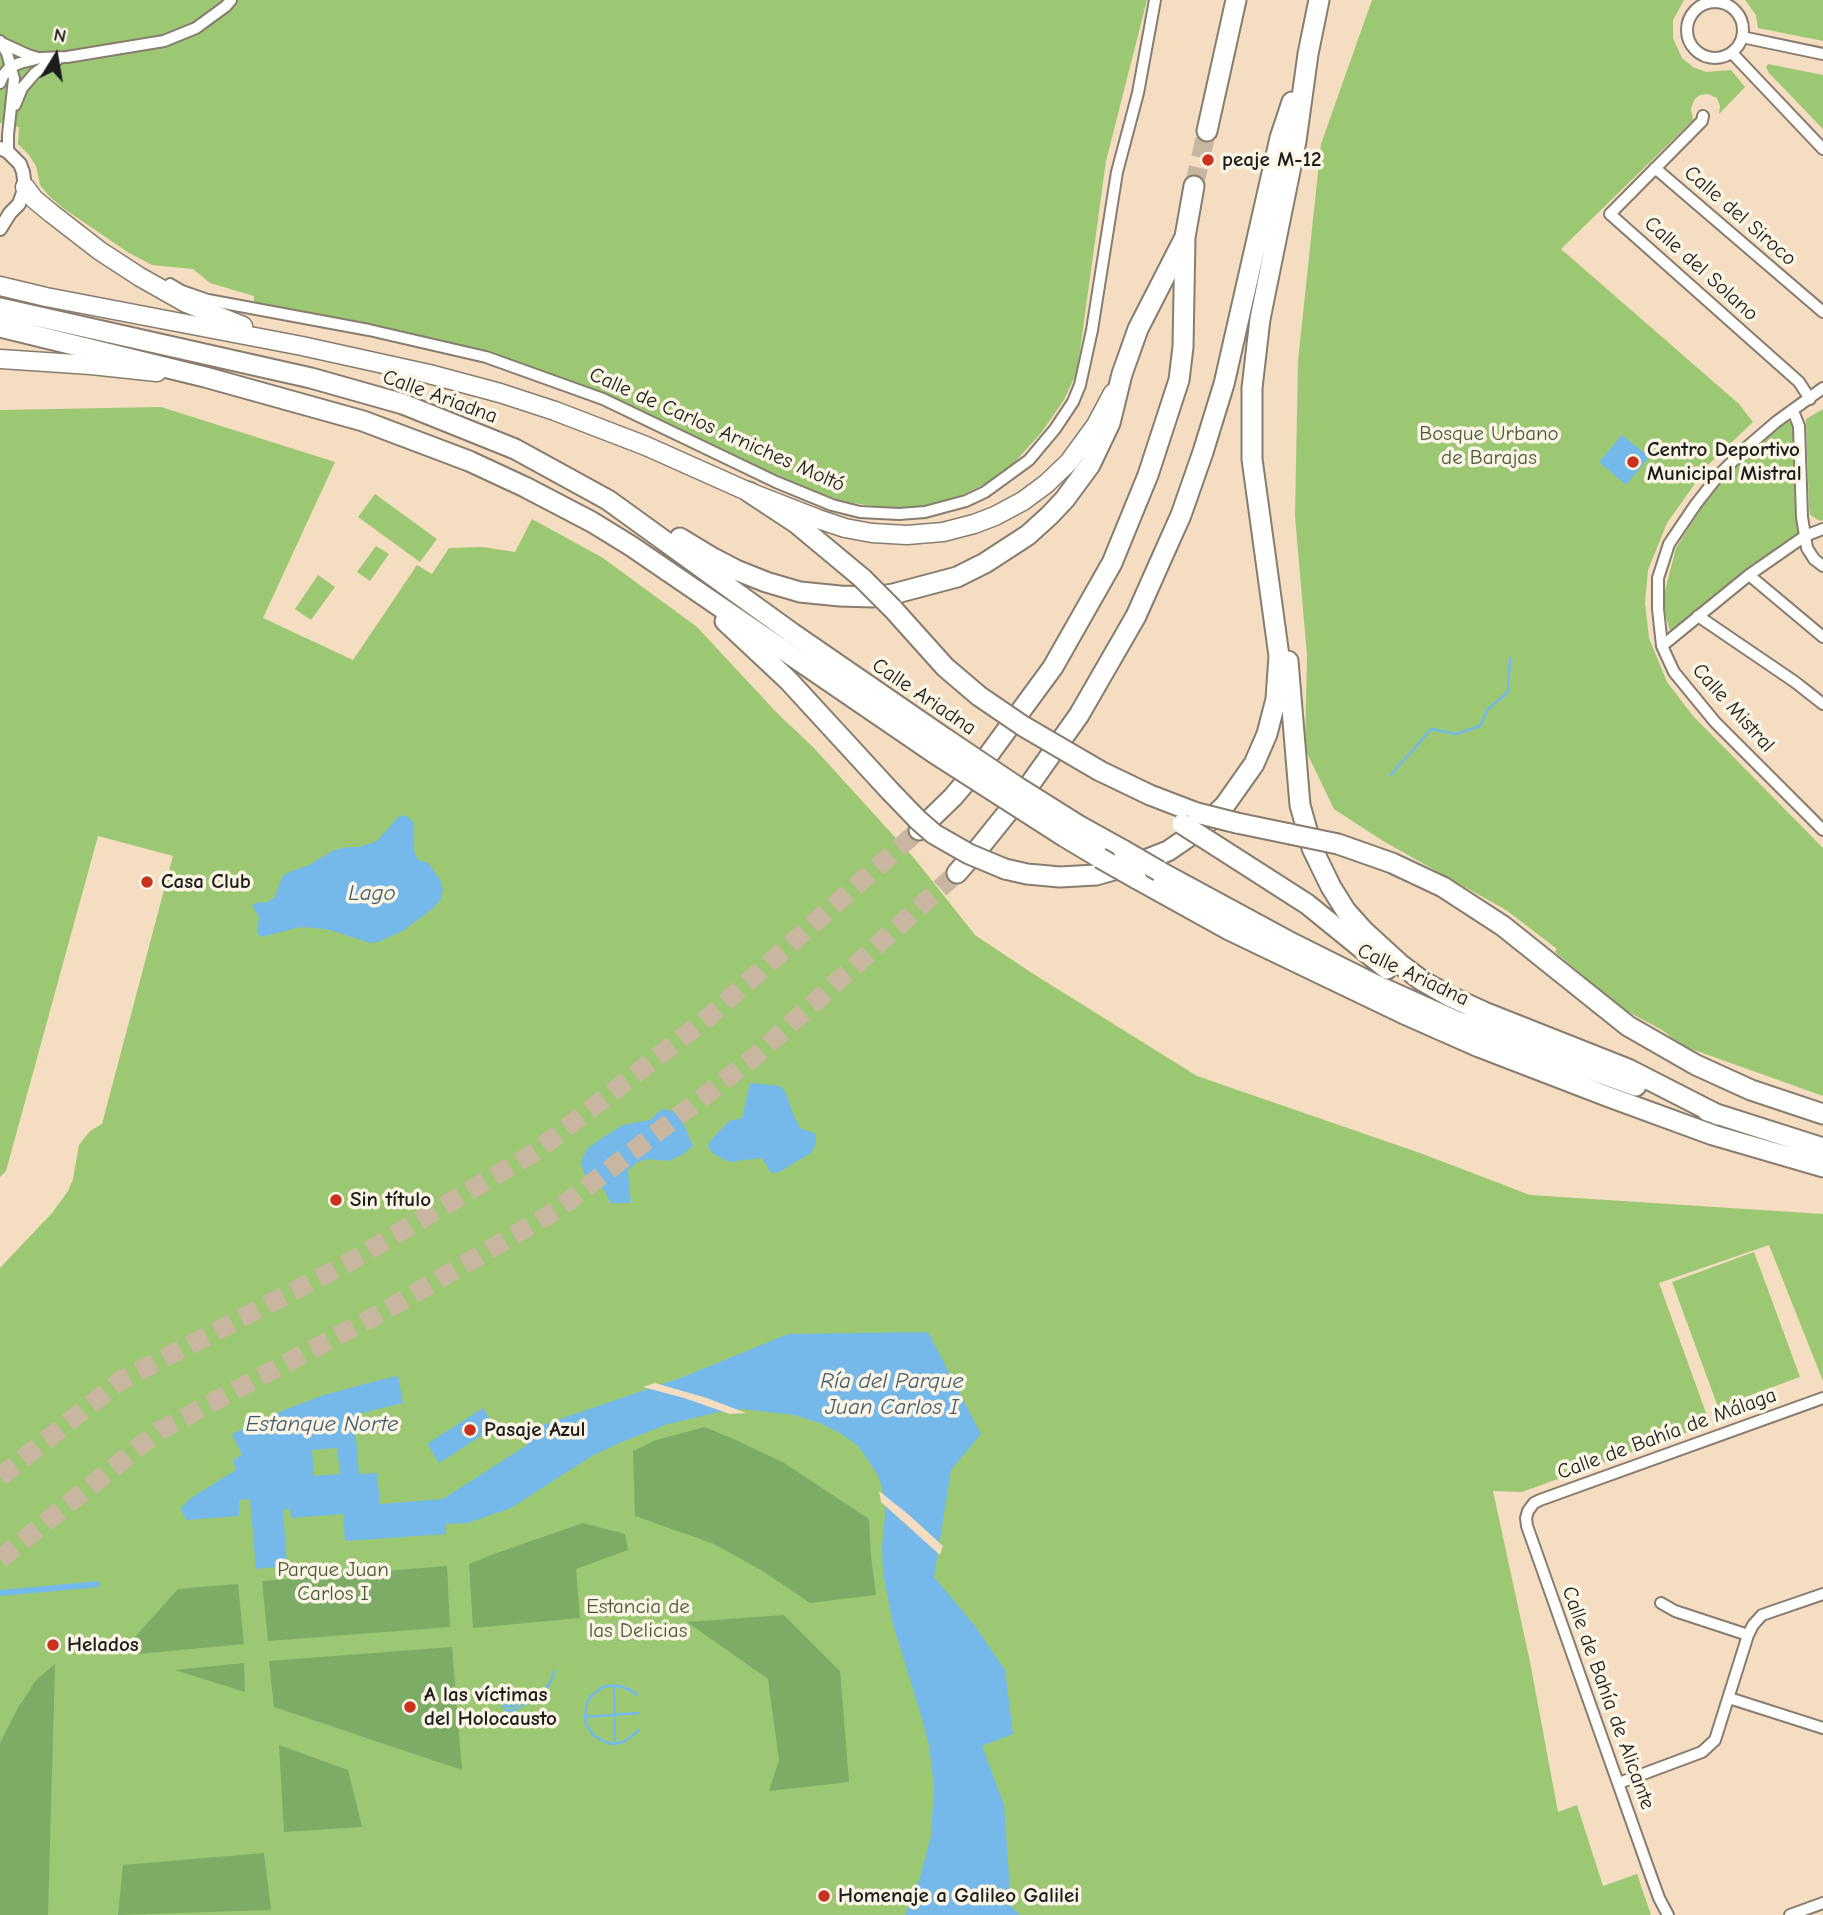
<!DOCTYPE html>
<html>
<head>
<meta charset="utf-8">
<style>
  body { margin:0 }
  #map { position:relative; width:1823px; height:1915px; overflow:hidden; background:#f4ddc1; font-family:"Comic Neue",sans-serif }
  canvas { display:block }
  .north { position:absolute; left:21px; top:21px; width:70px; height:70px; -webkit-text-stroke:5px #fcf5e5; paint-order:stroke; rotate:11deg; font-size:19px; font-weight:700; line-height:28px; text-align:center; color:#1c1c1c }
  .north::after { content:''; display:block; margin:auto; width:24px; height:32px; background:#1c1c1c; clip-path:polygon(50% 0,100% 100%,50% 72%,0 100%) }
</style>
</head>
<body>
<div id="map">
<canvas width="1823" height="1915"></canvas>
<div class="north">N</div>
</div>
<script>
const c = document.querySelector('canvas').getContext('2d');
c.lineJoin = 'round';
function fill(path, color) {
  c.fillStyle = color;
  c.fill(path, 'evenodd');
}
function poly(rows) {
  const path = new Path2D();
  for (const r of rows) {
    if (r.length === 3) {
      path.moveTo(r[0] + r[2], r[1]);
      path.arc(r[0], r[1], r[2], 0, 2 * Math.PI);
      continue;
    }
    path.moveTo(r[0], r[1]);
    for (let i = 2; i < r.length; i += 2) path.lineTo(r[i], r[i + 1]);
  }
  return path;
}
function strokePath(path, color, width, dash) {
  c.strokeStyle = color;
  c.lineWidth = width;
  c.lineCap = dash ? 'butt' : 'round';
  c.setLineDash(dash || []);
  c.stroke(path);
}
function drawText(font, color, halo, rows, align = 'center') {
  c.font = font + ' "Comic Neue",sans-serif';
  c.lineWidth = 7;
  c.setLineDash([]);
  c.textBaseline = 'middle';
  c.strokeStyle = halo;
  c.fillStyle = color;
  for (const [text, x, y, turn = 0] of rows) {
    c.save();
    c.translate(x, y);
    c.rotate((+turn || 0) * Math.PI / 180);
    c.textAlign = isNaN(turn) ? turn : align;
    if (halo) c.strokeText(text, 0, 0);
    c.fillText(text, 0, 0);
    c.restore();
  }
}
fill(poly([
  [0,0,1147,0,1106,161,1077,372,1064,400,1041,433,1013,464,985,484,962,495,926,506,887,508,845,502,822,494,770,472,637,408,582,385,503,357,458,345,393,330,254,304,254,296,210,283,193,269,152,265,129,253,63,208,50,197,40,185,36,166,29,155,18,144,19,127,0,123],
  [1372,0,1684,0,1673,20,1673,38,1682,58,1693,67,1706,72,1731,70,1745,87,1719,114,1720,106,1717,98,1708,94,1700,95,1694,100,1691,109,1693,120,1561,249,1739,404,1753,422,1709,464,1667,523,1648,570,1645,603,1649,638,1667,682,1693,716,1823,848,1823,1096,1683,1046,1662,1030,1623,1009,1555,952,1557,949,1506,910,1383,841,1334,809,1305,749,1307,656,1295,516,1298,361,1321,144],
  [1745,0,1823,0,1823,41,1758,28,1756,15],
  [1768,64,1823,75,1823,129,1769,73,1766,67],
  [161,407,335,462,263,618,353,660,417,565,432,574,449,548,483,547,515,552,532,519,603,558,697,627,778,714,813,747,914,858,975,935,1035,975,1197,1076,1420,1153,1530,1195,1823,1214,1823,1381,1769,1245,1659,1283,1710,1424,1522,1492,1493,1491,1530,1662,1558,1812,1577,1805,1603,1886,1637,1874,1651,1915,0,1915,0,1268,52,1213,68,1191,73,1179,79,1145,90,1131,102,1124,173,856,98,836,6,1171,0,1177,0,410],
  [1823,409,1823,520,1820,521,1810,515,1809,506,1806,419],
  [1786,421,1794,424,1805,536,1672,638,1662,602,1676,548,1721,477,1764,437],
  [375,494,437,539,420,562,358,517],
  [376,546,389,554,370,581,357,572],
  [318,575,335,587,311,620,295,609],
  [1754,1252,1800,1377,1718,1407,1672,1282]
]), '#9cc874');
fill(poly([
  [705,1427,738,1441,784,1463,869,1519,871,1556,876,1595,810,1603,761,1570,714,1544,635,1516,633,1451,656,1440],
  [583,1523,625,1534,628,1550,576,1569,580,1618,473,1628,469,1564,491,1555],
  [447,1566,450,1627,268,1641,262,1581],
  [238,1584,244,1644,138,1654,134,1638,178,1589],
  [784,1615,840,1671,849,1782,769,1791,779,1760,768,1679,687,1622],
  [452,1647,462,1770,274,1707,269,1661],
  [244,1663,245,1692,175,1670],
  [55,1664,48,1915,0,1915,0,1743,18,1708,36,1680],
  [279,1745,348,1770,362,1827,284,1832],
  [264,1853,271,1910,118,1915,123,1865]
]), '#7dac66');
fill(poly([
  [1622,435,1649,457,1626,485,1599,462],
  [400,815,408,817,413,822,414,851,418,860,428,863,440,879,443,890,440,901,432,909,403,931,378,942,370,943,330,930,315,928,300,927,262,937,257,933,259,917,252,905,258,902,265,903,274,898,283,876,287,873,309,865,334,850,347,847,360,847,377,841],
  [750,1083,780,1086,785,1091,792,1111,800,1128,816,1134,816,1144,811,1153,779,1172,771,1173,762,1158,729,1162,712,1153,708,1146,711,1140,729,1121,742,1118],
  [662,1109,673,1111,682,1120,693,1146,682,1155,668,1161,649,1159,637,1162,628,1171,631,1203,610,1203,605,1191,584,1173,581,1161,588,1148,602,1138,623,1125,650,1120],
  [928,1332,981,1434,951,1470,934,1577,975,1626,1005,1670,1013,1734,982,1746,1004,1805,1011,1906,1020,1915,905,1915,920,1877,931,1836,934,1786,929,1746,923,1722,893,1624,888,1598,883,1573,882,1547,885,1516,885,1498,878,1475,858,1446,840,1433,820,1423,794,1415,743,1409,719,1412,668,1424,617,1444,592,1456,511,1508,468,1523,446,1524,446,1534,345,1541,343,1514,291,1518,290,1509,283,1509,287,1566,256,1569,250,1499,239,1500,239,1516,187,1520,180,1509,191,1498,236,1470,233,1460,242,1455,232,1434,284,1410,324,1395,380,1380,398,1376,403,1403,354,1415,359,1474,377,1473,380,1504,443,1499,527,1445,528,1430,683,1377,788,1334],
  [337,1448,340,1474,314,1476,312,1450],
  [483,1408,495,1427,439,1463,427,1444],
  [100,1581,100,1587,0,1596,0,1590]
]), '#74b9ea');
fill(poly([
  [655,1383,707,1398,746,1413,730,1414,684,1398,643,1387],
  [879,1491,909,1515,943,1546,940,1555,881,1502]
]), '#f4ddc1');
strokePath(poly([
  [1391,775,1431,729,1456,734,1480,726,1487,710,1508,692,1510,658],
  [614,1685,615,1744],
  [637,1695,632,1691,620,1686,607,1686,601,1688,590,1697,587,1703,585,1717,586,1724,594,1736,608,1743,615,1744,626,1741,639,1730],
  [509,1704,512,1704,512,1702,510,1701,507,1702,506,1706,509,1707,515,1706,516,1703,512,1697,505,1698,502,1704,506,1711,515,1710,531,1700,540,1698,551,1681,554,1671],
  [585,1717,638,1713]
]), '#74b9ea', 2.5);
strokePath(poly([
  [1194,186,1207,131],
  [0,1477,120,1381,346,1264,535,1152,705,1020,919,830],
  [0,1559,159,1431,388,1309,557,1210,752,1059,957,873]
]), '#c9b6a0', 19, [19, 10]);
const minor = poly([
  [1715,30,28],
  [1742,37,1823,54],
  [0,41,7,53,14,79,8,135,8,152],
  [2,43,28,55,38,58],
  [1732,53,1823,149],
  [0,83,4,74,10,67,20,63,40,58,67,57,164,41,196,28,226,6,231,0],
  [15,105,22,88,35,73,46,65,57,60],
  [1703,116,1702,121,1610,214,1799,382,1810,399],
  [1655,168,1823,312],
  [170,284,182,291,208,300,369,330,486,357,603,399,776,482,832,505,860,512,899,514,925,512,966,501,985,492,1029,460,1055,429,1073,402,1080,385,1092,330,1117,172,1138,93,1155,0],
  [1823,388,1776,422,1747,447,1718,476,1696,504,1669,544,1658,578,1658,609,1662,646,1674,672,1715,722,1823,830],
  [1793,411,1799,426,1802,517,1807,548,1814,559,1823,566],
  [1749,575,1823,637],
  [1698,616,1795,682,1823,704],
  [1662,646,1749,575,1805,536,1823,529],
  [1661,1603,1675,1611,1748,1635],
  [1729,1698,1823,1728],
  [1619,1783,1702,1752,1715,1740,1748,1635,1753,1625,1762,1615,1823,1594],
  [1668,1915,1659,1898,1647,1865,1527,1526,1526,1518,1528,1511,1534,1503,1540,1500,1823,1398],
  [1790,1915,1823,1903]
]);
const tertiary = poly([
  [0,148,8,152,20,164,23,172,25,187,19,204,10,213,0,229]
]);
const trunk = poly([
  [25,187,34,199,51,213,100,251,140,277,186,303,243,326],
  [0,286,46,297,302,346,429,374,500,393,555,411,646,446,749,492,818,519,845,528,872,533,907,535,943,532,974,524,995,516,1023,501,1046,484,1069,462,1096,425,1113,393],
  [0,359,91,365,157,372]
]);
const motorway = poly([
  [1207,131,1236,0],
  [0,308,311,378,403,404,515,449,608,500,792,633,946,739],
  [0,327,205,377,363,421,469,461,525,487,592,522,631,546,934,753],
  [749,492,796,523,862,578],
  [680,538,713,558,736,570,766,582,800,592,840,596,873,597,893,594,957,577,985,563,1028,535,1050,515,1065,499,1090,465,1110,423,1122,374,1138,329,1185,237],
  [893,609,945,667,979,696],
  [725,621,788,680,890,791],
  [1288,661,1300,805,1312,848,1331,887,1346,911,1364,931,1400,964,1421,980,1449,996,1484,1012,1628,1069,1718,1115],
  [1100,771,1150,795,1197,813],
  [1237,823,1290,834],
  [1078,825,1123,850],
  [919,830,953,797,987,757,1053,667,1112,563,1148,475,1179,380,1183,347,1185,237,1194,186],
  [1065,837,1100,858],
  [1338,844,1392,863,1443,887,1503,926,1628,1026,1696,1065,1751,1090,1823,1114],
  [1215,845,1307,904,1387,969],
  [1005,869,1027,874,1060,877,1096,875,1132,865,1168,851,1203,827,1225,805,1254,764,1267,734,1276,699,1279,656,1252,459,1252,388,1260,319,1296,141,1308,54,1319,0],
  [1159,871,1292,943,1376,985,1456,1021,1636,1086],
  [957,873,983,843,1028,787,1079,715,1136,616,1160,562,1181,515,1203,452,1224,384,1280,138,1292,102],
  [1137,879,1229,930,1402,1013,1479,1047,1609,1097,1713,1135,1823,1167],
  [1707,1111,1823,1148]
]);
strokePath(minor, '#887c6e', 14);
strokePath(tertiary, '#887c6e', 16);
strokePath(trunk, '#887c6e', 21);
strokePath(motorway, '#887c6e', 23);
strokePath(minor, '#fff', 10);
strokePath(tertiary, '#fff', 12);
strokePath(trunk, '#fff', 18);
strokePath(motorway, '#fff', 19);
const motorwayBridge = poly([
  [862,578,893,609],
  [979,696,1023,726,1100,771],
  [946,739,1016,786,1078,825],
  [934,753,1065,837],
  [890,791,918,820,934,834,969,854,1005,869],
  [1197,813,1237,823],
  [1182,824,1215,845],
  [1290,834,1338,844],
  [1123,850,1159,871],
  [1100,858,1137,879]
]);
strokePath(motorwayBridge, '#887c6e', 23, []);
strokePath(motorwayBridge, '#fff', 19);
for (const [x, y, r, color] of [
  [1208,160,7,"#c8321e"],
  [1633,462,7,"#c8321e"],
  [147,882,7,"#c8321e"],
  [336,1200,7,"#c8321e"],
  [470,1430,7,"#c8321e"],
  [53,1645,7,"#c8321e"],
  [410,1707,7,"#c8321e"],
  [824,1896,7,"#c8321e"]
]) {
  const dot = new Path2D();
  dot.arc(x, y, r, 0, 2 * Math.PI);
  c.fillStyle = color;
  c.fill(dot);
  strokePath(dot, '#fcf5e5', 2.5);
}
drawText('bold 21px', '#1c1c1c', '#fcf5e5', [
  ["peaje M-12",1222,160],
  ["Centro Deportivo",1647,450],
  ["Municipal Mistral",1647,474],
  ["Casa Club",161,882],
  ["Sin título",350,1200],
  ["Pasaje Azul",484,1430],
  ["Helados",67,1645],
  ["A las víctimas",424,1695],
  ["del Holocausto",424,1719],
  ["Homenaje a Galileo Galilei",838,1896]
], 'left');
drawText('21px', '#1c1c1c', '#fcf5e5', [
  ["Calle del Siroco",1740,216,41],
  ["Calle del Solano",1701,269,42],
  ["Calle Ariadna",440,397,20],
  ["Calle de Carlos Arniches Moltó",717,430,24],
  ["Calle Ariadna",924,697,34],
  ["Calle Mistral",1733,708,48],
  ["Calle Ariadna",1413,975,25],
  ["Calle de Bahía de Málaga",1667,1434,-20],
  ["Calle de Bahía de Alicante",1608,1698,70]
]);
drawText('21px', '#49583b', '#fcf5e5', [
  ["Bosque Urbano",1489,434],
  ["de Barajas",1489,458],
  ["Parque Juan",333,1570],
  ["Carlos I",333,1594],
  ["Estancia de",638,1607],
  ["las Delicias",638,1631]
]);
drawText('italic 23px', '#3f5b6e', '#fcf5e5', [
  ["Lago",372,893],
  ["Ría del Parque",892,1381],
  ["Juan Carlos I",892,1407],
  ["Estanque Norte",322,1424]
]);
</script>
</body>
</html>
